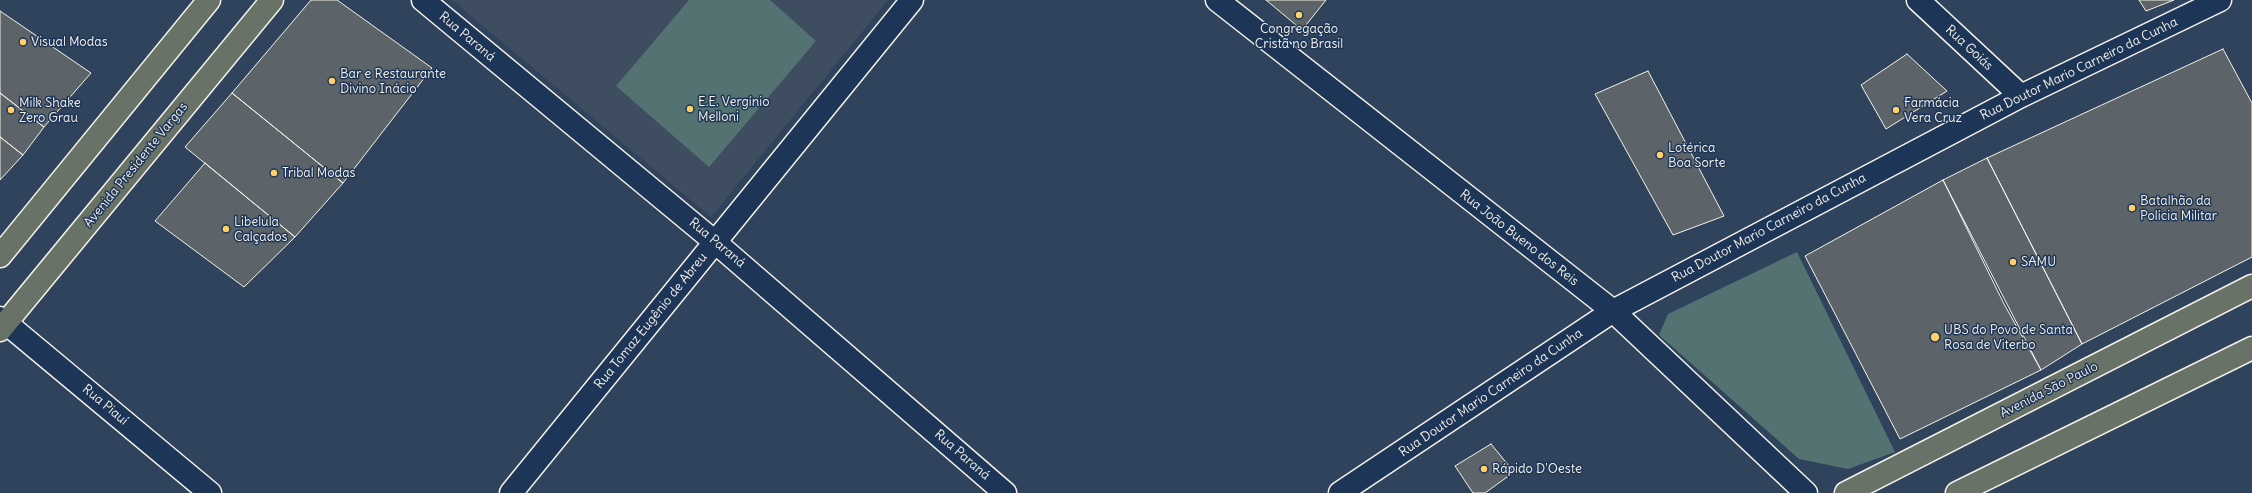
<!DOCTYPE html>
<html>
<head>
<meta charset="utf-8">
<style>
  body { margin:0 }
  canvas { display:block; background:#30435c }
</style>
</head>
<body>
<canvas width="2252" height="493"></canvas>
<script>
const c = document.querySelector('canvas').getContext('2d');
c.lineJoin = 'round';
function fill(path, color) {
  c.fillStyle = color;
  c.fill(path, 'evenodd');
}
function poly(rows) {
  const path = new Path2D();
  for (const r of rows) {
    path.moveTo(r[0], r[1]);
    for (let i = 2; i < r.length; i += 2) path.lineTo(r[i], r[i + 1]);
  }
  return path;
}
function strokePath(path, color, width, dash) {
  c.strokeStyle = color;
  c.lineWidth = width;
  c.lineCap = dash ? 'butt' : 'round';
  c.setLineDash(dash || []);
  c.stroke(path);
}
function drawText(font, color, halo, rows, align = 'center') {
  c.font = font + ' Delius,sans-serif';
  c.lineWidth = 3;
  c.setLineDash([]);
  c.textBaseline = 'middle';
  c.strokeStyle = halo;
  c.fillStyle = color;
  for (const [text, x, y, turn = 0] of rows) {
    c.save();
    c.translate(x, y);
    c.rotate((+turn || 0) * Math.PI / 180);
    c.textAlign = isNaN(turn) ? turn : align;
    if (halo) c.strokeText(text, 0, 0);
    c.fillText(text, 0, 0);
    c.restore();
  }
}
fill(poly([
  [452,0,888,0,711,217]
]), '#3e4d60');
fill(poly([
  [689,0,770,0,816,41,709,167,616,86],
  [1797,252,1895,452,1848,469,1799,459,1659,335,1668,314]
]), '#537271');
const building = poly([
  [311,0,337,0,432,68,343,183,232,93,311,0],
  [1266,0,1326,0,1302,30,1266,0],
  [2139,0,2174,0,2146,11,2139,0],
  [0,11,91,73,44,127,0,93,0,11],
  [2223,49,2252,103,2252,257,2082,344,1987,158,2223,49],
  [1907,54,1947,91,1886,129,1861,85,1907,54],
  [1648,71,1724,216,1673,235,1595,94,1648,71],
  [0,93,44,127,23,155,0,137,0,93],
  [232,93,343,183,295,237,185,147,232,93],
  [0,137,23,155,0,180,0,137],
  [1987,158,2082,344,2041,370,1943,180,1987,158],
  [205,163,295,237,244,287,155,221,205,163],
  [1943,180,2004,304,2041,370,1900,439,1805,256,1943,180],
  [1491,444,1514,472,1485,493,1473,493,1455,466,1491,444]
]);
fill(building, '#5d6469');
strokePath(building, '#f4f1e8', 1);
const minor = poly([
  [423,0,715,242,1005,493],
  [1217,0,1613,311,1806,493],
  [1918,0,2021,96],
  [0,318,210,493],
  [511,493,912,0],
  [1340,493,1613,311,2021,96,2220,0]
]);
const major = poly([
  [0,256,209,0],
  [0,330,272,0],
  [1846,493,2252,286],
  [1957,493,2252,348]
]);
strokePath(minor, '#f4f1e8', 25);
strokePath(major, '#f4f1e8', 25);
strokePath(minor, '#1d3557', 22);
strokePath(major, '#697266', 22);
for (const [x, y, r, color] of [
  [1299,15,4,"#ffd166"],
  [23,42,4,"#ffd166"],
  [332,81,4,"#ffd166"],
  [690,109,4,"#ffd166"],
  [11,110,4,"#ffd166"],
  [1896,110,4,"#ffd166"],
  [1660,155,4,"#ffd166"],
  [274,173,4,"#ffd166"],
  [2132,208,4,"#ffd166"],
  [226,229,4,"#ffd166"],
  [2013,262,4,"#ffd166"],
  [1935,337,5,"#ffd166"],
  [1484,469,4,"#ffd166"]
]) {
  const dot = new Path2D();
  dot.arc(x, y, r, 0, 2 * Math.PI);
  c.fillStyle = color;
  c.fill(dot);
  strokePath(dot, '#1d3557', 1.5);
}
drawText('13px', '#f4f1e8', '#1d3557', [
  ["Congregação",1299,29,"center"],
  ["Cristã no Brasil",1299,44,"center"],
  ["Visual Modas",31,42],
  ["Bar e Restaurante",340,74],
  ["Divino Inácio",340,89],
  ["E.E. Vergínio",698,102],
  ["Melloni",698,117],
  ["Milk Shake",19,103],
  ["Zero Grau",19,118],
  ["Farmácia",1904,103],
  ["Vera Cruz",1904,118],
  ["Lotérica",1668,148],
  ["Boa Sorte",1668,163],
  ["Tribal Modas",282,173],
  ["Batalhão da",2140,201],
  ["Polícia Militar",2140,216],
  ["Libelula",234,222],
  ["Calçados",234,237],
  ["SAMU",2021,262],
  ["UBS do Povo de Santa",1944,330],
  ["Rosa de Viterbo",1944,345],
  ["Rápido D'Oeste",1492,469]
], 'left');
drawText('13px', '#f4f1e8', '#1d3557', [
  ["Rua Paraná",467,37,40],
  ["Rua Goiás",1969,48,43],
  ["Rua Doutor Mario Carneiro da Cunha",2079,69,-26],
  ["Avenida Presidente Vargas",136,165,-51],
  ["Rua Doutor Mario Carneiro da Cunha",1769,228,-28],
  ["Rua João Bueno dos Reis",1519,238,38],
  ["Rua Paraná",717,243,40],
  ["Rua Tomaz Eugênio de Abreu",651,321,-51],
  ["Avenida São Paulo",2049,390,-27],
  ["Rua Doutor Mario Carneiro da Cunha",1491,393,-34],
  ["Rua Piauí",105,405,40],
  ["Rua Paraná",962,455,41]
]);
</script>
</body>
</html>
